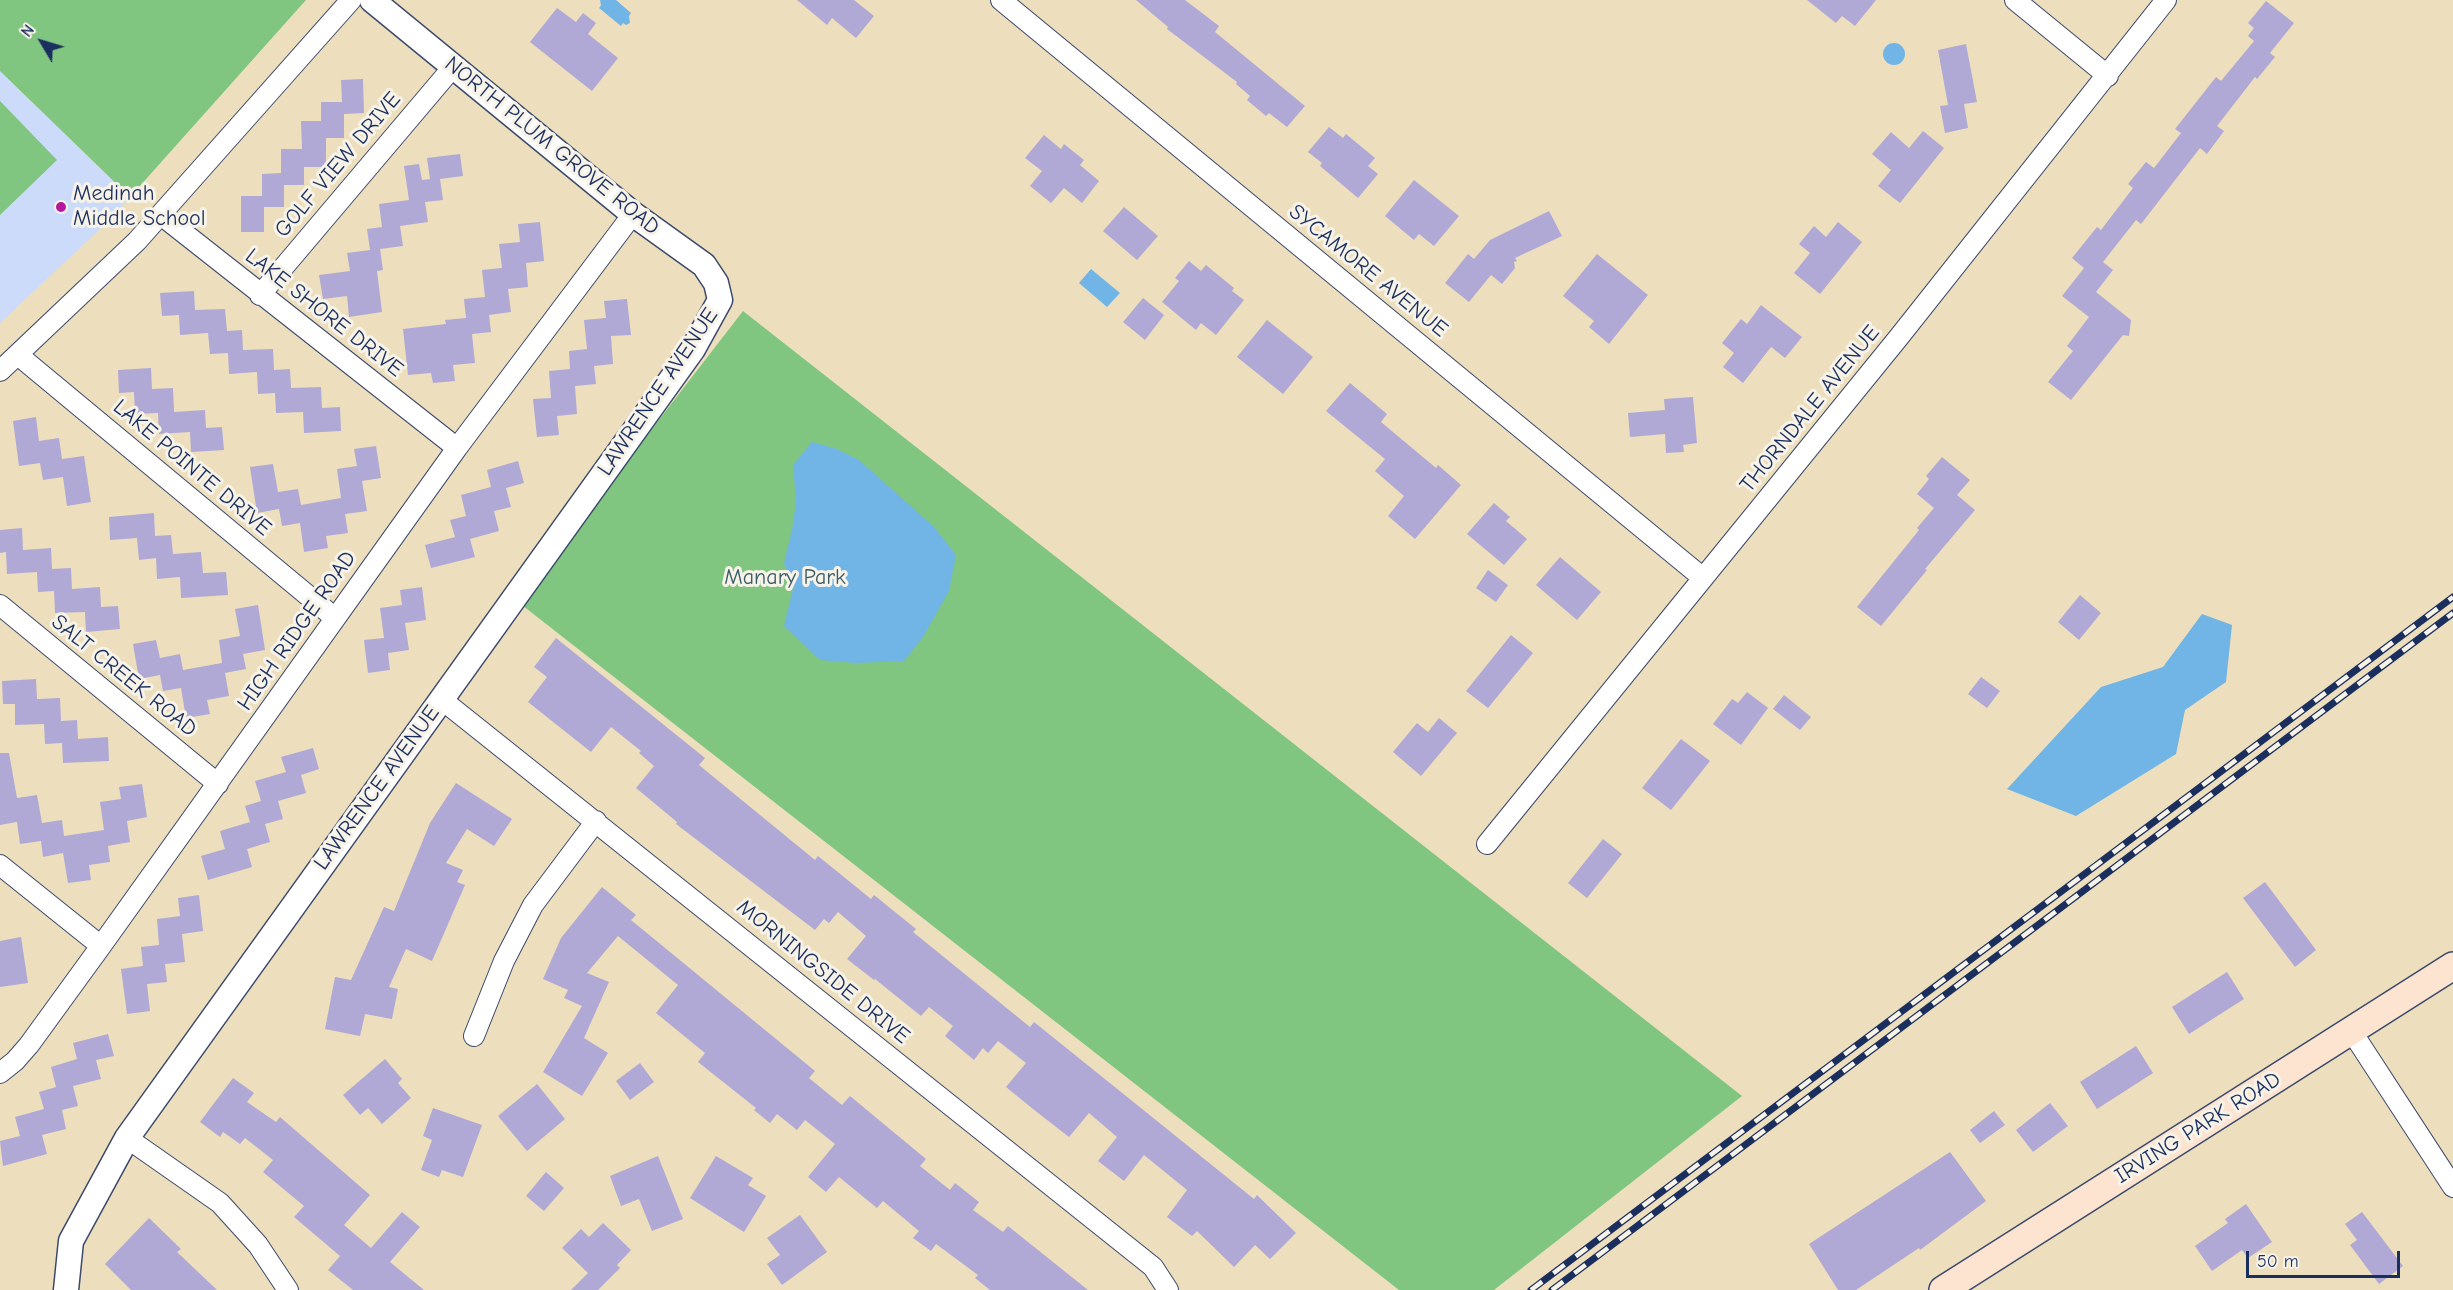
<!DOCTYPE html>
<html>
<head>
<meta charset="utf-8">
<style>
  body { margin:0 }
  #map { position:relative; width:2453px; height:1290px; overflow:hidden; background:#eddfbd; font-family:"Comic Neue",sans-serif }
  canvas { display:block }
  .north { position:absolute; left:12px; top:12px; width:60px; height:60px; -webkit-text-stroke:4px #f7f3e8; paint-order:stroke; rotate:308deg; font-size:16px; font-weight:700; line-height:24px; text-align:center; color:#1b2f5e }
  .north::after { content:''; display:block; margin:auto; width:21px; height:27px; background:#1b2f5e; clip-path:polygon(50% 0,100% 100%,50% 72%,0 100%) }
  .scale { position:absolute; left:2246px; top:1251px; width:154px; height:27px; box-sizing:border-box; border:3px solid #1b2f5e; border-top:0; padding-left:8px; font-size:18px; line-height:21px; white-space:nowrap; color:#1b2f5e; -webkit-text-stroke:4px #f7f3e8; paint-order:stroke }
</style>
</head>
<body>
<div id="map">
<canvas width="2453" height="1290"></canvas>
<div class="north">N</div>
<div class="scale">50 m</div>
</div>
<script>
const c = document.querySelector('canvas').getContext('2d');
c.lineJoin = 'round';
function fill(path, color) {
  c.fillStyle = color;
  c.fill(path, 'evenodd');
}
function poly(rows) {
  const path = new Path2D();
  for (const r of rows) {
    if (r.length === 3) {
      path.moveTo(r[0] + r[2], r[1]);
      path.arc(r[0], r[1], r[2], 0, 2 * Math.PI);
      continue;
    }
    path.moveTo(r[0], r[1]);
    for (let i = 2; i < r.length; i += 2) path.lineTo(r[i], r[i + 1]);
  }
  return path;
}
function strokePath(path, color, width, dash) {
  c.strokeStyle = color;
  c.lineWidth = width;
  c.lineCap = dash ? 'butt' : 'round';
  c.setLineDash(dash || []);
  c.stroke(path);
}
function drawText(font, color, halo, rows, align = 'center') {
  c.font = font + ' "Comic Neue",sans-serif';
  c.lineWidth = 6;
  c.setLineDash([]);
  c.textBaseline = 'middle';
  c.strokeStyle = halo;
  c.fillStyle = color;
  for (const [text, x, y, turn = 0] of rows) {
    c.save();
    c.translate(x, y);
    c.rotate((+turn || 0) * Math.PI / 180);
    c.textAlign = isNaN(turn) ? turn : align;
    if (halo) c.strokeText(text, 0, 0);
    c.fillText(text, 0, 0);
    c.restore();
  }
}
fill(poly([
  [0,71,130,197,113,217,0,323]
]), '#ccdbfa');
fill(poly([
  [0,0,306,0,130,197,0,71],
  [0,101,57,160,0,215],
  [743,311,1742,1096,1494,1290,1399,1290,518,602]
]), '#80c681');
fill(poly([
  [600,0,616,0,631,13,629,16,630,23,626,25,623,23,621,26,599,8,601,5],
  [1894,54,11],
  [1091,269,1120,293,1107,307,1079,283],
  [812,442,837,449,859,460,934,527,956,555,949,591,923,637,904,661,856,663,820,660,784,626,793,589,784,563,792,530,796,502,793,465],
  [2202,614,2232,625,2226,682,2185,710,2176,754,2076,816,2007,789,2101,687,2163,667]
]), '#71b4e6');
fill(poly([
  [797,0,854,0,874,16,856,38,832,18,827,25],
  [1136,0,1185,0,1219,26,1215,32,1305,106,1287,127,1269,113,1266,116,1247,100,1250,96,1236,84,1237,82,1167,29,1168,27],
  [1807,0,1876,0,1855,26,1842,16,1836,23],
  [2266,1,2294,23,2270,53,2275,57,2257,79,2255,77,2217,126,2224,131,2207,154,2200,148,2141,224,2136,220,2103,262,2113,270,2096,292,2131,320,2129,336,2123,335,2071,400,2048,382,2073,351,2067,346,2089,317,2062,296,2084,268,2072,258,2097,227,2101,230,2133,188,2128,184,2146,162,2154,168,2181,133,2175,129,2216,77,2221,81,2254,41,2248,36,2254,28,2248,23],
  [557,8,576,22,583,13,596,23,588,34,618,58,592,91,530,42],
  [1966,44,1977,102,1964,104,1968,128,1945,133,1940,106,1948,105,1938,50],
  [363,79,364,113,344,114,344,138,326,138,326,167,304,167,304,185,284,185,284,207,264,207,264,232,241,232,241,196,262,196,262,174,281,173,281,149,302,149,301,121,321,121,321,102,342,102,341,80],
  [1329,127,1343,138,1346,134,1375,158,1368,166,1378,174,1358,198,1320,166,1322,163,1308,152],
  [1923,131,1944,148,1900,203,1878,186,1891,170,1872,154,1891,132,1909,148],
  [1044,135,1061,149,1064,144,1084,160,1080,165,1099,181,1082,203,1064,188,1051,203,1030,186,1042,171,1025,158],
  [460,154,463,176,440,179,443,200,425,202,428,222,400,226,403,246,380,249,383,270,377,271,382,312,349,317,347,296,323,299,319,275,350,271,347,253,370,250,367,229,382,227,379,204,409,200,404,166,419,164,422,180,430,179,427,158],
  [1414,180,1459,216,1434,246,1419,234,1414,240,1385,216],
  [1124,207,1158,236,1137,260,1103,231],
  [1549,211,1562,236,1515,258,1517,261,1514,262,1515,268,1502,284,1491,275,1469,302,1445,283,1468,254,1474,259,1490,240],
  [540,222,544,261,526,263,528,287,508,289,511,312,489,315,491,332,472,334,475,363,453,365,455,381,433,383,431,373,408,375,403,329,446,324,445,320,466,318,464,299,485,297,482,270,502,268,499,244,520,242,518,224],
  [1838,222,1862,242,1820,294,1794,273,1810,253,1799,244,1814,226,1826,237],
  [1597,254,1648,295,1609,344,1589,327,1594,321,1563,296],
  [1189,261,1201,271,1206,265,1234,288,1232,291,1244,300,1216,335,1201,323,1196,330,1162,302,1179,281,1175,278],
  [194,291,195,310,225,309,227,331,242,330,243,350,273,349,274,370,290,369,291,388,321,387,322,408,340,407,341,431,304,433,303,412,276,413,275,393,258,394,257,372,229,374,228,353,210,354,208,333,180,335,179,315,162,316,160,293],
  [1143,298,1164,315,1145,340,1123,322],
  [627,299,631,335,611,336,613,364,594,366,596,384,575,386,577,414,557,416,559,435,537,437,533,399,551,398,549,371,570,369,569,351,587,349,584,320,606,318,604,301],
  [1761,305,1802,337,1785,358,1771,347,1743,383,1723,367,1734,353,1722,343,1741,319,1747,324],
  [1267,320,1313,357,1283,394,1237,357],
  [151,368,152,389,173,388,174,412,205,410,206,428,222,427,224,450,191,452,190,432,159,434,158,413,135,414,134,392,119,393,118,370],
  [1350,383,1387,414,1381,422,1436,468,1438,465,1461,485,1415,539,1388,516,1404,496,1375,471,1385,459,1326,411],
  [1693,397,1697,443,1683,445,1684,452,1666,453,1665,434,1630,437,1628,413,1665,410,1664,399],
  [36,417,39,441,59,438,62,459,84,456,91,502,67,506,63,477,43,480,40,463,19,466,13,421],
  [376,446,381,478,362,481,367,511,345,514,348,533,326,536,328,548,304,552,300,523,282,526,279,509,257,513,250,467,273,464,278,492,298,489,301,505,341,498,337,469,357,466,354,449],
  [1942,457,1970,480,1957,495,1975,510,1925,569,1927,570,1881,626,1857,607,1919,530,1917,528,1934,508,1917,494,1929,479,1926,476],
  [518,461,524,483,506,488,511,507,494,511,499,531,470,539,475,557,431,568,425,545,455,537,450,520,466,516,461,495,491,487,487,470],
  [1494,503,1510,517,1506,521,1527,539,1504,565,1467,534],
  [154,513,155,536,171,535,173,554,201,552,203,573,226,572,228,595,181,598,180,577,157,579,156,558,139,560,137,538,110,540,109,517],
  [22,528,23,550,51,548,52,569,71,568,72,589,100,587,101,607,118,606,120,629,86,632,85,612,55,613,54,591,38,592,37,572,7,574,6,552,0,553,0,530],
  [1560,557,1601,592,1577,620,1536,585],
  [1488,570,1508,585,1496,602,1476,588],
  [422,587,426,620,405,623,409,650,388,653,390,670,368,673,364,640,384,638,380,608,402,605,400,590],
  [2080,595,2101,613,2079,640,2058,622],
  [258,605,265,650,243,654,246,669,225,673,229,696,207,700,210,714,186,718,181,688,163,691,160,675,139,679,133,644,156,640,160,658,180,654,183,670,222,663,219,640,240,636,235,609],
  [1511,635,1533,653,1488,708,1466,691],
  [556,638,705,758,699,765,815,860,818,856,871,899,874,895,916,929,913,932,1030,1027,1034,1022,1254,1199,1257,1195,1296,1233,1270,1259,1255,1245,1234,1267,1197,1231,1192,1236,1167,1217,1187,1190,1144,1155,1124,1181,1098,1161,1117,1137,1089,1113,1069,1137,1033,1109,1006,1087,1026,1063,998,1041,988,1053,983,1048,974,1060,945,1036,953,1026,929,1007,921,1016,875,979,874,980,847,959,866,936,838,912,829,923,824,919,815,930,676,824,677,822,636,788,654,766,639,753,641,751,611,727,591,752,528,702,547,677,534,667],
  [1981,677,2000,691,1987,708,1968,694],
  [36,679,37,699,60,698,61,721,77,720,78,739,108,737,109,761,63,763,62,743,45,744,44,724,15,725,15,704,3,704,2,681],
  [1747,692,1768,708,1741,745,1713,724,1732,699,1738,703],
  [1784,695,1811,717,1800,730,1773,709],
  [1439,718,1457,733,1421,776,1393,752,1417,723,1428,732],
  [1681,739,1710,761,1671,810,1642,788],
  [313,748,319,769,301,775,306,793,278,801,283,819,265,824,270,842,247,849,252,867,208,880,201,856,225,849,220,831,250,822,245,806,261,801,255,781,286,772,281,757],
  [0,753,9,753,17,798,37,795,42,823,62,820,64,836,104,830,100,802,121,799,119,787,142,784,147,817,127,821,130,842,108,846,110,862,89,865,91,880,68,883,63,853,43,857,41,841,20,844,17,822,0,825],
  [456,783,512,819,494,846,467,829,446,863,463,870,457,882,465,885,432,961,406,949,389,987,398,989,392,1019,365,1014,360,1036,325,1029,335,977,351,980,384,907,394,911,430,823],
  [1603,839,1622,854,1587,898,1568,883],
  [2265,882,2316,950,2295,967,2243,898],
  [602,887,636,915,631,920,815,1071,809,1078,842,1105,850,1096,926,1159,920,1166,950,1190,955,1183,979,1202,973,1210,1003,1232,1008,1226,1088,1290,990,1290,975,1278,978,1275,936,1244,931,1251,913,1238,919,1231,883,1201,877,1208,839,1177,826,1192,808,1177,835,1144,805,1120,797,1130,777,1114,770,1123,754,1110,756,1108,698,1062,705,1053,656,1013,678,985,618,936,587,973,609,982,584,1038,608,1053,582,1096,543,1072,582,1006,564,998,568,990,543,979,561,938],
  [199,895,203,931,182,934,185,962,165,964,167,982,147,984,150,1011,127,1014,121,969,143,966,141,947,159,945,157,919,180,916,178,898],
  [21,937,28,983,0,987,0,941],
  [2227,972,2244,999,2189,1034,2172,1007],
  [108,1034,114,1056,96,1060,101,1079,73,1086,78,1106,62,1110,66,1129,42,1135,47,1154,3,1166,0,1141,20,1136,15,1117,44,1109,39,1092,56,1087,51,1067,77,1059,73,1043],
  [2136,1046,2153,1073,2097,1109,2080,1082],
  [385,1059,402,1079,398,1083,411,1098,382,1124,368,1108,360,1115,343,1095],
  [640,1063,654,1082,630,1100,616,1081],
  [233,1078,254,1093,247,1102,276,1122,280,1117,370,1195,344,1225,371,1248,402,1212,420,1227,390,1262,424,1290,353,1290,328,1270,340,1256,294,1217,304,1206,263,1172,273,1160,245,1138,240,1144,223,1132,220,1137,200,1122],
  [537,1084,565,1119,527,1151,498,1116],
  [2050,1103,2068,1126,2033,1152,2016,1130],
  [433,1108,482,1125,463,1177,442,1170,439,1177,421,1170,432,1140,423,1136],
  [1994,1111,2005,1125,1980,1143,1970,1130],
  [1950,1152,1986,1201,1920,1250,1919,1248,1856,1290,1838,1290,1809,1244],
  [658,1156,683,1219,652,1231,639,1199,621,1206,610,1176],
  [716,1156,753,1178,748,1185,766,1196,744,1232,690,1198],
  [546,1172,564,1188,544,1211,526,1196],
  [2246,1204,2272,1242,2248,1258,2242,1250,2212,1271,2195,1246,2228,1223,2225,1219],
  [2362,1212,2403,1266,2379,1284,2350,1245,2357,1240,2345,1224],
  [800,1215,827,1252,782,1285,767,1264,780,1255,767,1238],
  [149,1218,181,1249,177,1252,217,1290,131,1290,105,1264],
  [603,1223,631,1250,617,1265,620,1268,598,1290,571,1290,588,1273,562,1248,581,1229,589,1237]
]), '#b0a8d5');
const minor = poly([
  [1001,0,1703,578],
  [2015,0,2108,76],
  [161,215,457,448],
  [260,295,453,67],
  [18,355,335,618],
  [0,371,137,241,351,0],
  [0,605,218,784],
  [441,699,1153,1267,1168,1290],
  [1487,844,1899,337,2166,0],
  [0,865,101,946],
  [2352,1032,2453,1187],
  [474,1036,504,961,533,905,596,821],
  [0,1073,15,1061,29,1045,101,946,457,448,633,214],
  [127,1138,220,1203,258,1245,288,1290]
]);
const tertiary = poly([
  [66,1290,71,1241,127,1138,693,349,720,300,716,283,704,265,633,214,372,0]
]);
const secondary = poly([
  [1943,1290,2453,966]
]);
strokePath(minor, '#3a496c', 22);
strokePath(tertiary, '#3a496c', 27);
strokePath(secondary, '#3a496c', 30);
strokePath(minor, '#fff', 20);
strokePath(tertiary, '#fff', 24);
strokePath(secondary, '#fde4d0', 27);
const rail = poly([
  [1531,1290,2453,597],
  [1552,1290,2453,613]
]);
strokePath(rail, '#1b2f5e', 7);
strokePath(rail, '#f7f3e8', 4.5, [14]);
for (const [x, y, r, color] of [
  [61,207,6,"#b5179e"]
]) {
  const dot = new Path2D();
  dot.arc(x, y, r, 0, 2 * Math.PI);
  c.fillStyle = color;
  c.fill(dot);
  strokePath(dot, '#f7f3e8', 2);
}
drawText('22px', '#1b2f5e', '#f7f3e8', [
  ["NORTH PLUM GROVE ROAD",552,146,39],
  ["GOLF VIEW DRIVE",338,165,-50],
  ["SYCAMORE AVENUE",1368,271,39],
  ["LAKE SHORE DRIVE",324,313,38],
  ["LAWRENCE AVENUE",658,392,-56],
  ["THORNDALE AVENUE",1810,409,-51],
  ["LAKE POINTE DRIVE",192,468,40],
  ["HIGH RIDGE ROAD",297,631,-55],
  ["SALT CREEK ROAD",124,676,39],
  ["LAWRENCE AVENUE",377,788,-54],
  ["MORNINGSIDE DRIVE",823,972,39],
  ["IRVING PARK ROAD",2198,1128,-32]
]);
drawText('22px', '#1b2f5e', '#f7f3e8', [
  ["Medinah",73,194],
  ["Middle School",73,219]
], 'left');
drawText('22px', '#395c68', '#f7f3e8', [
  ["Manary Park",785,578]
]);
</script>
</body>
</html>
